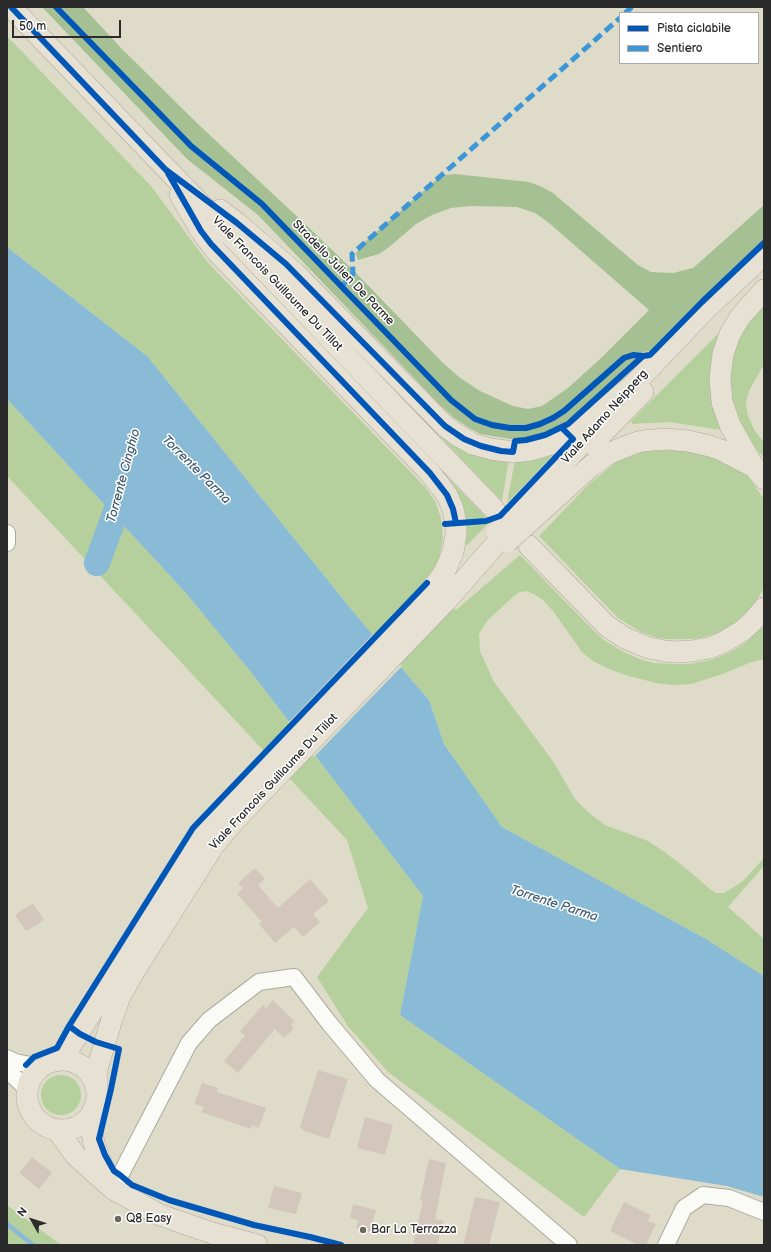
<!DOCTYPE html>
<html>
<head>
<meta charset="utf-8">
<style>
  body { margin:0 }
  #map { position:relative; width:771px; height:1252px; overflow:hidden; background:#dedcc9; font-family:"Balsamiq Sans",sans-serif }
  canvas { display:block }
  .frame { position:absolute; inset:0; border:8px solid #2b2b2b; pointer-events:none }
  .legend { position:absolute; left:619px; top:12px; width:140px; height:52px; box-sizing:border-box; background:#fff; border:1px solid #aaa; margin:0; padding:5px 7px; list-style:none; font-size:12px; color:#2b2b2b }
  .legend li { display:flex; align-items:center; gap:8px; height:20px }
  .legend b { width:20px; border:1px solid #aaa }
  .north { position:absolute; left:12px; top:1200px; width:40px; height:40px; -webkit-text-stroke:3px #fff; paint-order:stroke; rotate:309deg; font-size:11px; font-weight:700; line-height:16px; text-align:center; color:#2b2b2b }
  .north::after { content:''; display:block; margin:auto; width:14px; height:18px; background:#2b2b2b; clip-path:polygon(50% 0,100% 100%,50% 72%,0 100%) }
  .scale { position:absolute; left:12px; top:20px; width:109px; height:18px; box-sizing:border-box; border:2px solid #2b2b2b; border-top:0; padding-left:5px; font-size:12px; line-height:14px; white-space:nowrap; color:#2b2b2b; -webkit-text-stroke:3px #fff; paint-order:stroke }
</style>
</head>
<body>
<div id="map">
<canvas width="771" height="1252"></canvas>
<div class="frame"></div>
<ul class="legend">
<li><b style="height:5px;background:#0057b8"></b>Pista ciclabile</li>
<li><b style="height:5px;background:#3c96d7"></b>Sentiero</li>
</ul>
<div class="north">N</div>
<div class="scale">50 m</div>
</div>
<script>
const c = document.querySelector('canvas').getContext('2d');
c.lineJoin = 'round';
function fill(path, color) {
  c.fillStyle = color;
  c.fill(path, 'evenodd');
}
function poly(rows) {
  const path = new Path2D();
  for (const r of rows) {
    if (r.length === 3) {
      path.moveTo(r[0] + r[2], r[1]);
      path.arc(r[0], r[1], r[2], 0, 2 * Math.PI);
      continue;
    }
    path.moveTo(r[0], r[1]);
    for (let i = 2; i < r.length; i += 2) path.lineTo(r[i], r[i + 1]);
  }
  return path;
}
function strokePath(path, color, width, dash) {
  c.strokeStyle = color;
  c.lineWidth = width;
  c.lineCap = dash ? 'butt' : 'round';
  c.setLineDash(dash || []);
  c.stroke(path);
}
function drawText(font, color, halo, rows, align = 'center') {
  c.font = font + ' "Balsamiq Sans",sans-serif';
  c.lineWidth = 3;
  c.setLineDash([]);
  c.textBaseline = 'middle';
  c.strokeStyle = halo;
  c.fillStyle = color;
  for (const [text, x, y, turn = 0] of rows) {
    c.save();
    c.translate(x, y);
    c.rotate((+turn || 0) * Math.PI / 180);
    c.textAlign = isNaN(turn) ? turn : align;
    if (halo) c.strokeText(text, 0, 0);
    c.fillText(text, 0, 0);
    c.restore();
  }
}
fill(poly([
  [7,36,151,186,206,260,216,271,426,488,435,501,441,518,443,539,440,556,434,569,425,581,456,610,520,555,592,629,604,640,620,650,639,659,654,663,672,664,689,664,711,660,729,653,744,644,764,626,764,659,749,663,723,674,691,684,673,685,656,683,629,676,611,670,593,661,582,652,553,611,543,600,534,594,526,591,520,592,515,595,487,621,479,634,480,651,494,682,553,761,575,799,588,812,605,825,648,841,662,850,683,866,710,889,716,893,724,893,742,882,764,858,764,866,728,907,764,939,764,976,706,939,502,827,444,744,429,700,355,614,147,356,7,247],
  [764,300,764,364,749,391,746,402,748,416,755,431,764,442,764,458,749,441,737,424,727,390,735,340],
  [720,332,721,332,721,430,669,422,632,424,631,421],
  [7,399,185,592,251,672,423,896,400,1015,620,1169,584,1217,388,1072,347,1025,317,977,368,908,347,840,7,476],
  [417,412,509,459,502,501],
  [696,449,747,475,764,499,764,588,756,601,742,616,734,623,717,633,701,638,690,639,667,639,658,638,641,632,618,618,539,536,589,484,615,463,624,458,646,451],
  [556,452,507,503,515,460],
  [432,462,486,517,484,519,463,520],
  [489,523,467,545,464,544,464,525],
  [61,1095,20],
  [7,1205,61,1245,7,1245]
]), '#b5d09c');
fill(poly([
  [42,7,83,7,121,48,198,124,304,223,356,273,443,363,459,377,480,391,513,406,528,409,542,406,568,388,599,360,649,310,549,223,535,213,517,207,470,206,451,208,432,215,416,224,388,248,379,254,358,260,356,254,360,246,436,180,445,175,455,174,529,182,542,187,553,193,638,265,651,272,673,273,693,268,764,205,764,241,713,289,651,351,643,352,579,411,567,421,552,430,530,437,510,439,480,434,469,428,454,418,439,404,258,215,187,159]
]), '#a5c194');
fill(poly([
  [7,247,147,356,355,614,429,700,444,744,502,827,706,939,764,976,764,1197,727,1186,620,1169,400,1015,423,896,251,672,185,592,7,399]
]), '#89bad6');
fill(poly([
  [374,633,402,666,314,757,288,723]
]), '#dedcc9');
strokePath(poly([
  [7,1224,33,1245]
]), '#89bad6', 4.5);
strokePath(poly([
  [97,563,118,506,124,481]
]), '#89bad6', 26);
fill(poly([
  [255,868,265,879,258,885,278,908,310,879,329,901,313,914,320,922,303,937,294,927,275,943,259,924,262,922,237,894,243,888,238,883],
  [33,903,44,920,26,931,15,915],
  [273,1000,294,1021,291,1025,294,1028,284,1038,275,1029,238,1073,224,1061,245,1036,240,1031,263,1005,266,1008],
  [318,1070,348,1079,329,1139,304,1131,300,1127],
  [202,1083,218,1088,217,1092,266,1108,259,1128,252,1125,251,1129,201,1112,204,1107,194,1104],
  [365,1117,393,1125,385,1155,357,1148],
  [32,1157,52,1173,39,1189,19,1173],
  [429,1159,446,1163,435,1219,444,1221,437,1245,413,1245,423,1201,420,1200],
  [274,1186,302,1193,296,1214,268,1208],
  [475,1197,500,1202,489,1245,463,1245],
  [624,1202,651,1215,648,1221,656,1224,646,1245,638,1245,610,1231],
  [353,1204,376,1210,370,1232,356,1228,358,1220,350,1218]
]), '#d2c7ba');
const minor = poly([
  [7,533,7,543],
  [7,1058,15,1062,42,1067],
  [7,1070,28,1090],
  [113,1189,189,1043,209,1020,259,982,294,977,329,1023,377,1080,569,1245],
  [666,1245,684,1208,703,1195,729,1198,764,1212]
]);
const major = poly([
  [11,7,494,509],
  [180,195,201,231,216,251,430,473,447,495,453,509,456,523,456,535,453,552,444,573,421,603],
  [220,210,237,223,295,273,445,426,457,435,473,444,491,449,513,452,531,450,555,443,565,438,584,426,633,385],
  [764,290,740,317,730,334,723,354,720,378,722,402,730,425,752,464,764,479],
  [623,396,706,309,764,255],
  [592,444,643,392],
  [516,512,597,428],
  [527,524,591,466,610,453,632,444,642,441,665,439,688,441,710,446,721,450,754,467],
  [529,546,607,626,625,638,649,648,665,651,677,652,692,651,709,648,722,643,742,631,752,622,764,608],
  [56,1060,67,1052,186,860,208,828,411,615,435,596],
  [62,1095,35],
  [97,1090,97,1069,112,1019,120,996,132,975,214,845,230,826,260,794,446,601,502,537],
  [95,1109,91,1128,94,1143,109,1183],
  [57,1130,76,1156,113,1189,160,1215,212,1233,257,1245]
]);
strokePath(minor, '#acaa9f', 18);
strokePath(major, '#acaa9f', 22);
strokePath(minor, '#fafaf7', 16);
strokePath(major, '#e7e1d3', 21);
const majorBridge = poly([
  [497,532,516,512],
  [507,542,527,524]
]);
strokePath(majorBridge, '#acaa9f', 22, []);
strokePath(majorBridge, '#e7e1d3', 21);
strokePath(poly([
  [625,13,632,7],
  [341,287,353,274,352,254,620,18]
]), '#3c96d7', 5, [10, 5]);
strokePath(poly([
  [11,7,166,170,237,223,286,264,445,426,464,439,481,446,501,451,513,452,515,441,526,440,545,435,568,424,643,356,650,355,702,302,764,243],
  [56,7,191,146,262,204,451,400,475,419,492,425,510,428,526,428,540,424,553,418,564,411,624,358,633,355,643,356],
  [168,173,201,231,211,244,430,473,447,495,453,509,456,523],
  [445,524,486,521,500,516,573,439,562,428],
  [69,1026,80,1034,96,1042,119,1049,111,1089,99,1139,105,1155,114,1171,120,1175,132,1185,169,1200,254,1225,310,1237,341,1245],
  [26,1065,34,1057,57,1048,69,1026,193,828,427,583]
]), '#0057b8', 6);
for (const [x, y, r, color] of [
  [118,1219,4,"#6a6962"],
  [363,1230,4,"#6a6962"]
]) {
  const dot = new Path2D();
  dot.arc(x, y, r, 0, 2 * Math.PI);
  c.fillStyle = color;
  c.fill(dot);
  strokePath(dot, '#fff', 1.5);
}
drawText('12px', '#2b2b2b', '#fff', [
  ["Stradello Julien De Parme",343,273,46],
  ["Viale Francois Guillaume Du Tillot",277,284,46],
  ["Viale Adamo Neipperg",605,417,-48],
  ["Viale Francois Guillaume Du Tillot",274,782,-47]
]);
drawText('12px', '#2b2b2b', '#fff', [
  ["Q8 Easy",126,1219],
  ["Bar La Terrazza",371,1230]
], 'left');
drawText('italic 13px', '#425e71', '#fff', [
  ["Torrente Parma",196,470,45],
  ["Torrente Cinghio",124,476,-75],
  ["Torrente Parma",554,904,18]
]);
</script>
</body>
</html>
